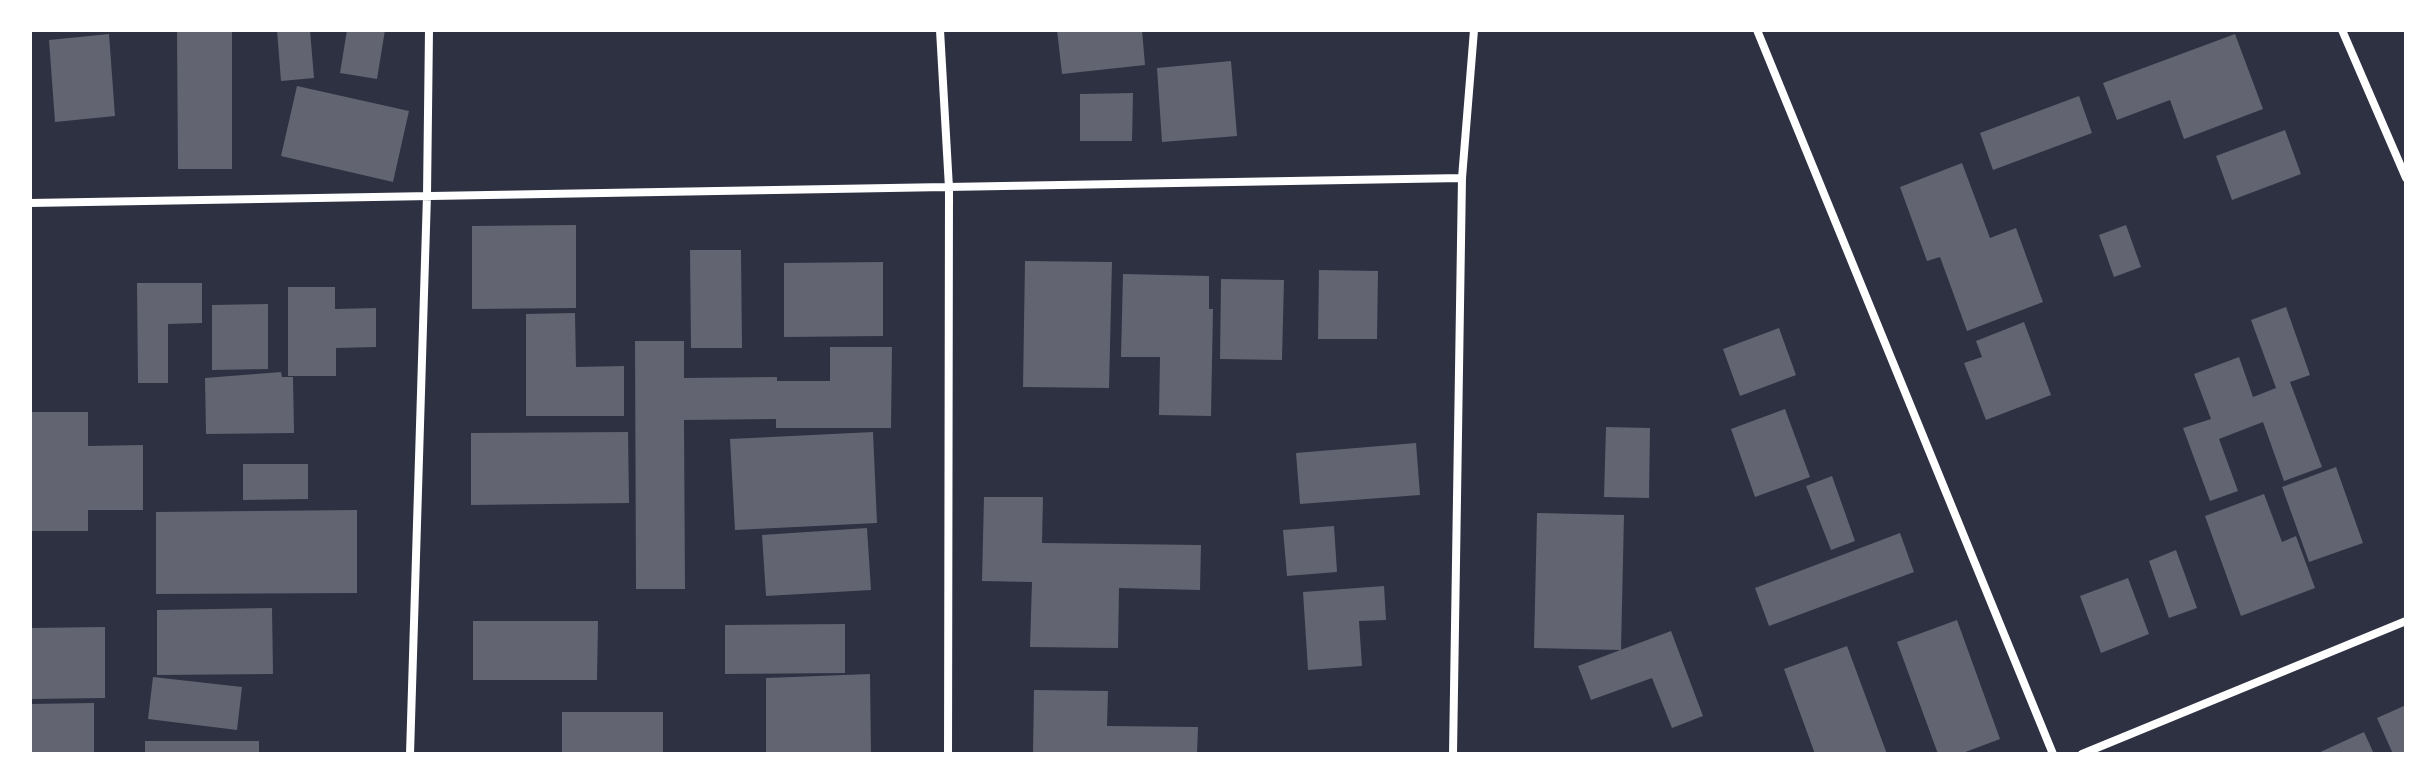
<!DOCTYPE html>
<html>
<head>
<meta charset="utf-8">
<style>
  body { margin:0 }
  #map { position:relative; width:2436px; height:784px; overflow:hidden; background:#2d3142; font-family:Raleway,sans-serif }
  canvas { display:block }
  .frame { position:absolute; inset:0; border:32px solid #fff; pointer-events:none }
</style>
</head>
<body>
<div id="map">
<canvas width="2436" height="784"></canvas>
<div class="frame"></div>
</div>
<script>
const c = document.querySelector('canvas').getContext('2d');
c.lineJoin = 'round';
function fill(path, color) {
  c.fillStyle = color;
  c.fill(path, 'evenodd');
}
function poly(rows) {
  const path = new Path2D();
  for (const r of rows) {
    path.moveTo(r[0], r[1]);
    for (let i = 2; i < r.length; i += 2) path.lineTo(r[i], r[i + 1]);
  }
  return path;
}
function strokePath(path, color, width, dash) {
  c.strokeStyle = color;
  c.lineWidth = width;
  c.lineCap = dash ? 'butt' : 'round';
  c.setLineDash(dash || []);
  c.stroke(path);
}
fill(poly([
  [177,30,232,30,232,169,178,169],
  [277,30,310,30,314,78,281,81],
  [347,30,385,30,377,79,340,73],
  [1057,30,1142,30,1145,65,1062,74],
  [109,34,115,116,55,122,49,40],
  [2235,34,2263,109,2184,139,2170,100,2117,120,2103,83],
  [1231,61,1237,136,1162,142,1157,68],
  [297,86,409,111,393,182,281,156],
  [1133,93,1132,141,1080,141,1080,94],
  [2079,96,2092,133,1993,170,1980,133],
  [2285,130,2301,174,2232,200,2216,156],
  [1962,163,1990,238,2016,228,2043,302,1967,331,1940,257,1927,261,1900,187],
  [576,225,576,308,472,309,472,226],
  [2126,225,2141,267,2114,277,2099,235],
  [690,250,741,250,742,348,691,348],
  [1025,261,1112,262,1109,388,1023,387],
  [883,262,883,336,784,337,784,263],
  [1319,270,1378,271,1377,339,1318,339],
  [1123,274,1209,276,1209,309,1213,309,1211,416,1159,415,1160,357,1121,357],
  [1221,279,1284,280,1282,360,1220,359],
  [137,283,202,283,202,323,168,324,168,383,138,383],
  [288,287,335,287,335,309,376,308,376,347,336,348,336,376,288,376],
  [268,304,268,369,212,370,212,305],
  [2286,307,2310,375,2290,382,2322,467,2284,481,2263,422,2219,439,2238,491,2210,501,2183,428,2211,419,2194,374,2239,357,2253,397,2276,388,2251,320],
  [575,313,576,367,624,366,624,416,526,416,526,314],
  [2024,322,2051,395,1986,420,1964,363,1982,357,1976,341],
  [1779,328,1796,375,1740,396,1723,349],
  [635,341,684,341,684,378,777,377,777,381,830,381,830,347,892,347,891,428,776,428,776,419,684,420,685,589,636,589],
  [281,372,282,377,293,377,294,433,206,434,205,378],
  [1785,409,1810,477,1755,497,1731,429],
  [30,412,88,412,88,446,143,445,143,510,88,510,88,531,30,531],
  [1606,427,1650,428,1649,498,1604,497],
  [628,432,629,503,471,505,471,433],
  [873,432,877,523,735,530,730,439],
  [1416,443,1420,495,1300,504,1296,453],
  [243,464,308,464,308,499,243,500],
  [2336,467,2363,543,2309,562,2282,487],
  [1832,476,1855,541,1831,550,1806,486],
  [2264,494,2282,542,2296,536,2315,588,2241,616,2205,516],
  [984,497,1043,497,1042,543,1201,545,1200,590,1119,588,1118,648,1030,647,1032,582,982,581],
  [357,510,357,593,156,594,156,512],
  [1537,513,1624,515,1621,650,1534,648],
  [1334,526,1337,572,1287,576,1283,530],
  [867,528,871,590,766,596,762,535],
  [1900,533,1914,572,1769,626,1755,588],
  [2176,550,2197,608,2169,618,2149,561],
  [2128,578,2149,634,2101,653,2080,596],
  [1384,586,1386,620,1359,621,1362,666,1308,670,1303,592],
  [272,608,273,674,157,675,157,610],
  [1957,620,2000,739,1960,754,1938,754,1897,642],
  [473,621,598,621,597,680,473,680],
  [845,624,845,673,725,674,725,625],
  [105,627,105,698,30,699,30,628],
  [1671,631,1703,716,1672,728,1652,678,1591,700,1578,666],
  [1847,646,1887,754,1815,754,1784,669],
  [870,674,871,754,766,754,766,678],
  [153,677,242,687,237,730,148,719],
  [1034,690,1108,691,1107,726,1198,727,1197,754,1033,754],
  [94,703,94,754,30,754,30,704],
  [2406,705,2406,754,2393,754,2377,718],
  [562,712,663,712,663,754,562,754],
  [2364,732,2374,754,2316,754],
  [145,741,259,741,259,754,145,754]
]), '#626471');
strokePath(poly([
  [940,30,949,188,948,754],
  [1757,30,2053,754],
  [2342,30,2406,178],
  [30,203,1462,178],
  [410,754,427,195,429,30],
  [1453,754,1462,178,1474,30],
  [2082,754,2406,621]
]), '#fff', 8);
</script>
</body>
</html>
